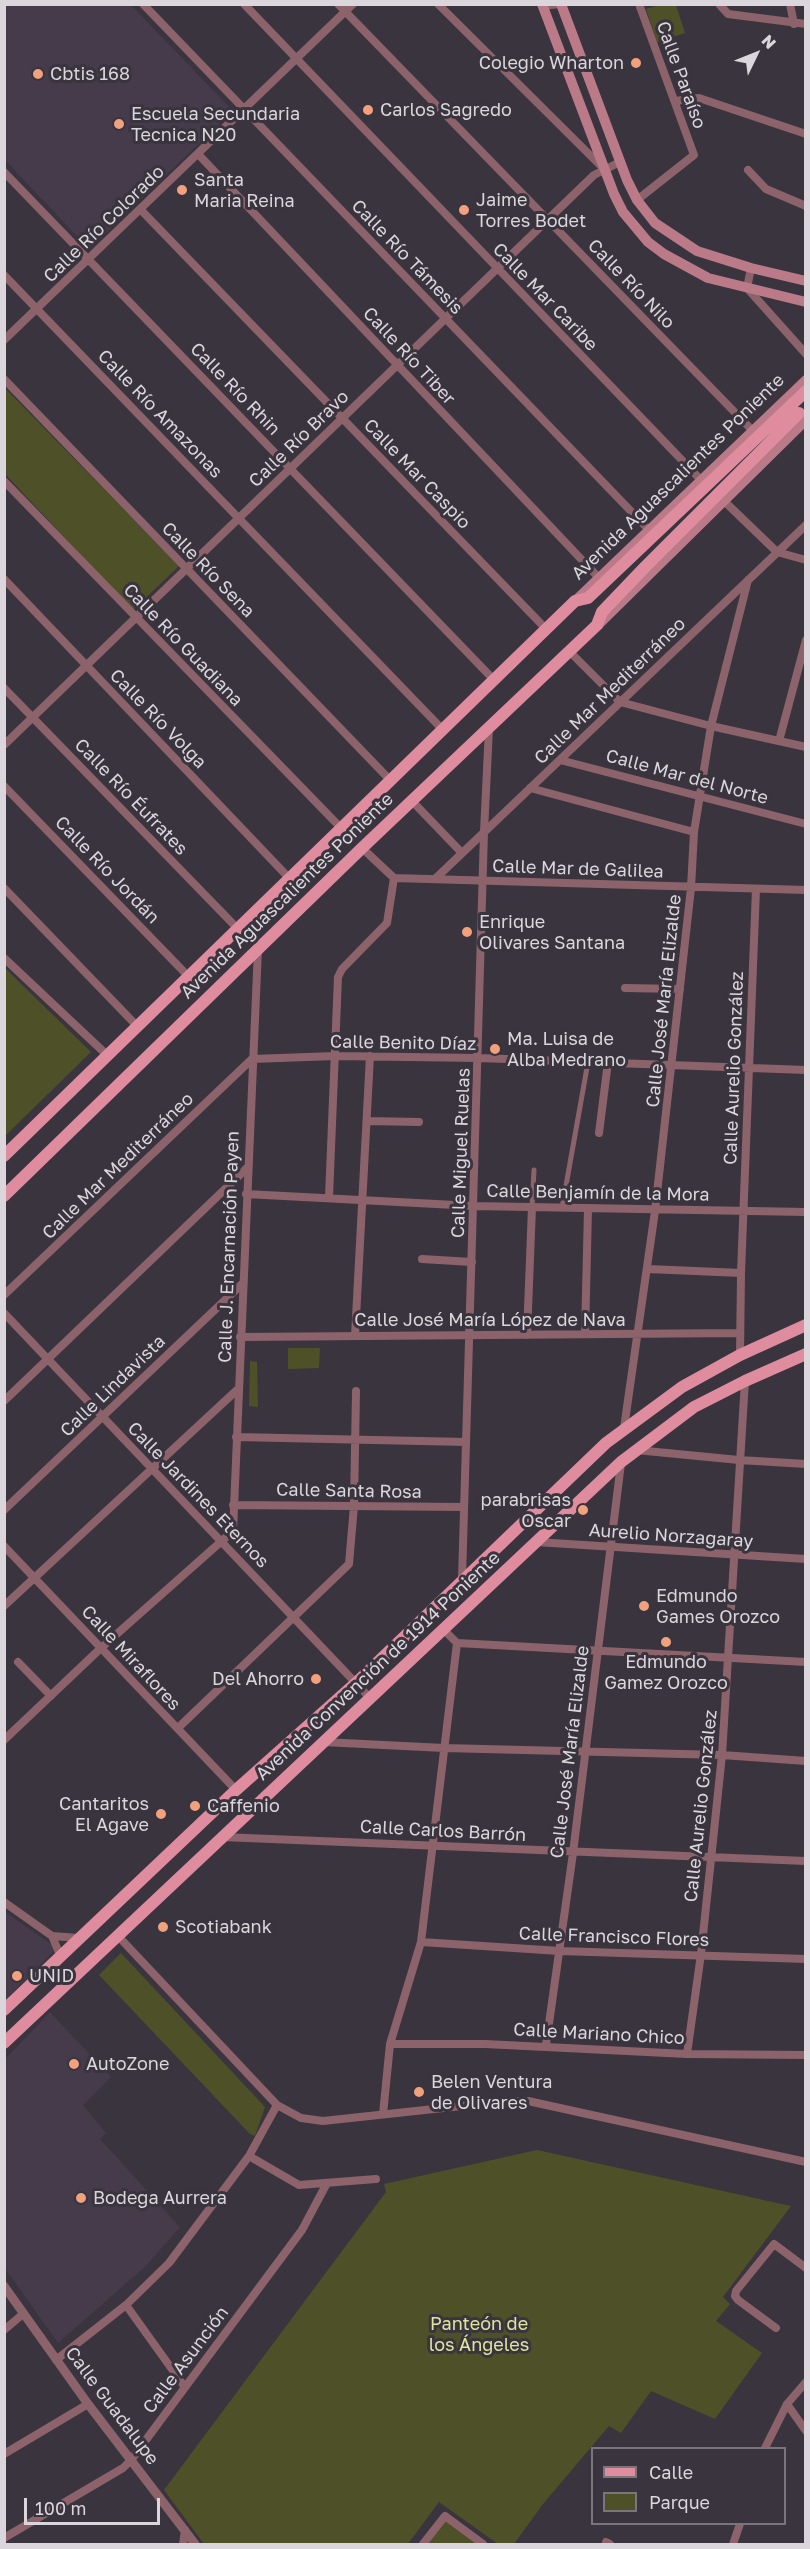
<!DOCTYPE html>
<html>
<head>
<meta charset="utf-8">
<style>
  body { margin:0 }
  #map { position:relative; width:810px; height:2549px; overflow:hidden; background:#3a343e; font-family:"Golos Text",sans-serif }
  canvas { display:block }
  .frame { position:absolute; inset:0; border:6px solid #dad6dc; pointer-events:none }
  .legend { position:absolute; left:591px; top:2447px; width:195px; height:78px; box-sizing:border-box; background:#3a343e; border:2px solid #7a757d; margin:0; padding:8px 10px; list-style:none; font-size:18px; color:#dad6dc }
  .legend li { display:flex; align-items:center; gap:12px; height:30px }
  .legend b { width:30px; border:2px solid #7a757d }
  .north { position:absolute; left:726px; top:24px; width:60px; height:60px; -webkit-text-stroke:4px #3a343e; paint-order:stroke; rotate:47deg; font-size:16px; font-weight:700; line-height:24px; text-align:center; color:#dad6dc }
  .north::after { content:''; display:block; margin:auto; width:21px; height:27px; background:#dad6dc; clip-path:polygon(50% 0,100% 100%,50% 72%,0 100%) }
  .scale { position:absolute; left:24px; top:2498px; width:136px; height:27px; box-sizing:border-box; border:3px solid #dad6dc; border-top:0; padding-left:8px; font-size:18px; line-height:21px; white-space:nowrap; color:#dad6dc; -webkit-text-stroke:4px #3a343e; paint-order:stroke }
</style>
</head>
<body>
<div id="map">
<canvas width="810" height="2549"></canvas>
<div class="frame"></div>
<ul class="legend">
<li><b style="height:8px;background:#df8c9e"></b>Calle</li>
<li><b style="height:16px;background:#4e5127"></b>Parque</li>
</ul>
<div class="north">N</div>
<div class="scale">100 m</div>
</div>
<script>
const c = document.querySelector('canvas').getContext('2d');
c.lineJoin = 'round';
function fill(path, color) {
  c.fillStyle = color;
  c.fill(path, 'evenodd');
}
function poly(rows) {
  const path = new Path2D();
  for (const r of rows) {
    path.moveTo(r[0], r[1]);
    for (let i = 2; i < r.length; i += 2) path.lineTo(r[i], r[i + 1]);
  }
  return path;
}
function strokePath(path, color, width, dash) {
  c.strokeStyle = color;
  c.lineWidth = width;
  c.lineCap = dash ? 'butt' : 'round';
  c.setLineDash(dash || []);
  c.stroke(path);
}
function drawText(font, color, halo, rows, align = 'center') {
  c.font = font + ' "Golos Text",sans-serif';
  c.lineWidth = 6;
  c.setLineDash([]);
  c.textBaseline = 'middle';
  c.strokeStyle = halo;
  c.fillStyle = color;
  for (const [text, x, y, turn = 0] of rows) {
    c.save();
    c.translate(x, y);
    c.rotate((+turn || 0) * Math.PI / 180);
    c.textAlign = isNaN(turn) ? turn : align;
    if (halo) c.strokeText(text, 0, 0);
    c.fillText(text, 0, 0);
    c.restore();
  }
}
fill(poly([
  [5,4,131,5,233,111,89,249,5,160],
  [5,1912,51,1944,54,1951,5,2000],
  [50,2012,111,2077,83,2105,106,2133,100,2139,180,2227,146,2266,58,2343,4,2267,5,2059]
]), '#453b4b');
fill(poly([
  [660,5,676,5,685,33,657,42,646,9],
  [4,387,179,566,133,610,5,474],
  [5,968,91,1052,5,1136],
  [288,1348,320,1348,319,1368,288,1369],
  [250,1361,257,1362,258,1407,249,1406],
  [121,1953,265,2107,255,2136,250,2134,99,1975],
  [537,2150,791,2206,723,2297,730,2304,716,2321,762,2353,715,2419,651,2391,621,2433,609,2426,543,2504,514,2544,498,2544,439,2502,408,2544,204,2544,164,2490,386,2192,384,2184],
  [446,2519,478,2544,428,2544]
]), '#4e5127');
strokePath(poly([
  [532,1207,534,1170],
  [562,1208,588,1062]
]), '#8c636b', 5);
strokePath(poly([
  [143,4,649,530],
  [244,4,701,480],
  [338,4,752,430],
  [438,4,603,168],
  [541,4,542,6,560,4],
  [719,4,728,14,806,24],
  [790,4,794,24],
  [675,101,699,98,806,134],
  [198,154,599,578],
  [748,170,766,189,806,206],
  [4,172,494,680],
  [637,200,694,155,639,4],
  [140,209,547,630],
  [751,268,747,288,806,354],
  [4,275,443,730],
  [4,340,353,4],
  [4,379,391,781],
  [4,481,342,829],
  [724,501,777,552,806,560],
  [4,579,290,879],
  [570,652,620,702,711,726,806,747],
  [4,688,237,928],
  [779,741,806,640],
  [4,745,594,175,620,162],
  [560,760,806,824],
  [4,786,188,976],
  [530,788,694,832],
  [412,801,462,853],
  [362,848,394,878,806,890],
  [435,879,806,525],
  [4,888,136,1025],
  [4,958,107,1055],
  [625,988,680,989],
  [367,1121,419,1122],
  [599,1133,608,1062],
  [246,1194,474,1206,806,1212],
  [329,1197,338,977,342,969,387,923,394,878],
  [422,1259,472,1262],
  [648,1269,741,1273],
  [4,1295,252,1059,335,1056,479,1058,806,1070],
  [4,1313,370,1698],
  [585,1334,588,1209],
  [527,1335,532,1207],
  [355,1336,370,1056],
  [240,1337,739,1333],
  [740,1355,741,1273,756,889],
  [4,1401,247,1168],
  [624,1428,655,1211,691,888,694,832,711,726,748,580],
  [236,1437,466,1442],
  [636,1450,739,1460,806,1464],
  [233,1505,464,1507],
  [4,1510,242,1284],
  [536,1542,806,1559],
  [4,1546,236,1790],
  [462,1579,484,832,489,728],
  [4,1606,238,1389],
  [444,1630,457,1643],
  [457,1643,806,1662],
  [18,1662,51,1696],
  [178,1728,349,1564,354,1506,356,1391],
  [4,1740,101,1648,233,1531,258,949],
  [323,1742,444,1748,722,1755,806,1761],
  [222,1837,806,1861],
  [4,1902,52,1936,79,1938],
  [52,1936,60,1955],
  [118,1936,277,2105,301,2118,323,2121,508,2101,528,2101,806,2162],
  [421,1942,560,1951,806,1959],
  [390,2044,485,2044,687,2054,806,2055],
  [546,2045,573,1853,621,1463],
  [687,2054,701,1954,722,1755,745,1381],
  [383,2114,390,2044,421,1942,457,1643],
  [249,2156,299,2185,376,2179],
  [126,2305,184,2386],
  [776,2328,738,2300,735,2296,736,2291,774,2244,806,2268],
  [4,2330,23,2314],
  [56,2360,126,2305,169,2263,249,2156,277,2105],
  [787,2404,806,2431],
  [765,2448,787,2404,806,2382],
  [4,2454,88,2404],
  [4,2538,123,2468,131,2460,302,2230,327,2183],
  [606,2542,610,2544],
  [183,2544,185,2530],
  [423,2544,445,2516,483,2544],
  [733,2544,740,2524]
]), '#8c636b', 8);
strokePath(poly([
  [4,2286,88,2404,195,2544]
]), '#8c636b', 9);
strokePath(poly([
  [542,4,614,194,623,212,648,242,664,254,708,278,806,302],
  [561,4,627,180,637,200,655,223,697,251,751,268,806,281],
  [575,601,806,380],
  [598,625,806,420]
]), '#bb7a88', 10);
strokePath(poly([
  [4,1156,575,601,588,598,806,391],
  [4,1196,362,848,597,625,602,612,645,567,799,413],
  [4,2010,236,1790,356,1683,606,1443,682,1387,740,1355,806,1325],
  [4,2043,621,1462,694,1407,745,1381,806,1354]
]), '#df8c9e', 12);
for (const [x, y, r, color] of [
  [636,63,6,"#f1a17d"],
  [38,74,6,"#f1a17d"],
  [368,110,6,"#f1a17d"],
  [119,124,6,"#f1a17d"],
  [182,190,6,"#f1a17d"],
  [464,210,6,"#f1a17d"],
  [467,932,6,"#f1a17d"],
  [495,1049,6,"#f1a17d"],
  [583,1510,6,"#f1a17d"],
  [644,1606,6,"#f1a17d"],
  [666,1642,6,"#f1a17d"],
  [316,1679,6,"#f1a17d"],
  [195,1806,6,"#f1a17d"],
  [161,1814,6,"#f1a17d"],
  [163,1927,6,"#f1a17d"],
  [17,1976,6,"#f1a17d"],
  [74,2064,6,"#f1a17d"],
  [419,2092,6,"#f1a17d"],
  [81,2198,6,"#f1a17d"]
]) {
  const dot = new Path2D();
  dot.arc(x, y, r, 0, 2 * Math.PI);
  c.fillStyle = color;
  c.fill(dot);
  strokePath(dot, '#3a343e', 2);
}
drawText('18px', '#dad6dc', '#3a343e', [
  ["Colegio Wharton",624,63,"right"],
  ["Cbtis 168",50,74],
  ["Carlos Sagredo",380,110],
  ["Escuela Secundaria",131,114],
  ["Tecnica N20",131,135],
  ["Santa",194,180],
  ["Maria Reina",194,201],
  ["Jaime",476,200],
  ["Torres Bodet",476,221],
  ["Enrique",479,922],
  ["Olivares Santana",479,943],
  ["Ma. Luisa de",507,1039],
  ["Alba Medrano",507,1060],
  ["parabrisas",571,1500,"right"],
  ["Oscar",571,1521,"right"],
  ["Edmundo",656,1596],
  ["Games Orozco",656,1617],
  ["Edmundo",666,1662,"center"],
  ["Gamez Orozco",666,1683,"center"],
  ["Del Ahorro",304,1679,"right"],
  ["Cantaritos",149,1804,"right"],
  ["El Agave",149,1825,"right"],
  ["Caffenio",207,1806],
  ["Scotiabank",175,1927],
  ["UNID",29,1976],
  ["AutoZone",86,2064],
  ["Belen Ventura",431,2082],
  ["de Olivares",431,2103],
  ["Bodega Aurrera",93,2198]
], 'left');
drawText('18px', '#dad6dc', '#3a343e', [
  ["Calle Paraíso",681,75,70],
  ["Calle Río Colorado",104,224,-44],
  ["Calle Río Támesis",407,257,46],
  ["Calle Río Nilo",631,284,46],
  ["Calle Mar Caribe",545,297,46],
  ["Calle Río Tiber",409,356,47],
  ["Calle Río Rhin",235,389,46],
  ["Calle Río Amazonas",160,414,46],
  ["Calle Río Bravo",299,439,-44],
  ["Calle Mar Caspio",417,474,46],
  ["Avenida Aguascalientes Poniente",678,477,-44],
  ["Calle Río Sena",208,570,46],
  ["Calle Río Guadiana",183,645,46],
  ["Calle Mar Mediterráneo",610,691,-44],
  ["Calle Río Volga",158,719,46],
  ["Calle Mar del Norte",687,777,15],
  ["Calle Río Éufrates",131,797,46],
  ["Calle Mar de Galilea",578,869,2],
  ["Calle Río Jordán",107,870,46],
  ["Avenida Aguascalientes Poniente",287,896,-44],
  ["Calle José María Elizalde",664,1001,-84],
  ["Calle Benito Díaz",403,1043,1],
  ["Calle Aurelio González",734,1068,-88],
  ["Calle Miguel Ruelas",461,1153,-88],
  ["Calle Mar Mediterráneo",118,1166,-44],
  ["Calle Benjamín de la Mora",598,1193,1],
  ["Calle J. Encarnación Payen",229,1247,-88],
  ["Calle José María López de Nava",490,1320],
  ["Calle Lindavista",113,1386,-44],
  ["Calle Santa Rosa",349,1491,1],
  ["Calle Jardines Eternos",198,1495,46],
  ["Aurelio Norzagaray",671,1536,4],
  ["Calle Miraflores",131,1658,47],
  ["Avenida Convención de 1914 Poniente",378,1666,-43],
  ["Calle José María Elizalde",570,1752,-83],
  ["Calle Aurelio González",701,1806,-84],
  ["Calle Carlos Barrón",443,1831,3],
  ["Calle Francisco Flores",614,1937,2],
  ["Calle Mariano Chico",599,2034,3],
  ["Calle Asunción",186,2360,-53],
  ["Calle Guadalupe",112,2406,53]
]);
drawText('18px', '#dfe59d', '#3a343e', [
  ["Panteón de",479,2324],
  ["los Ángeles",479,2345]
]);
</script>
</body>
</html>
